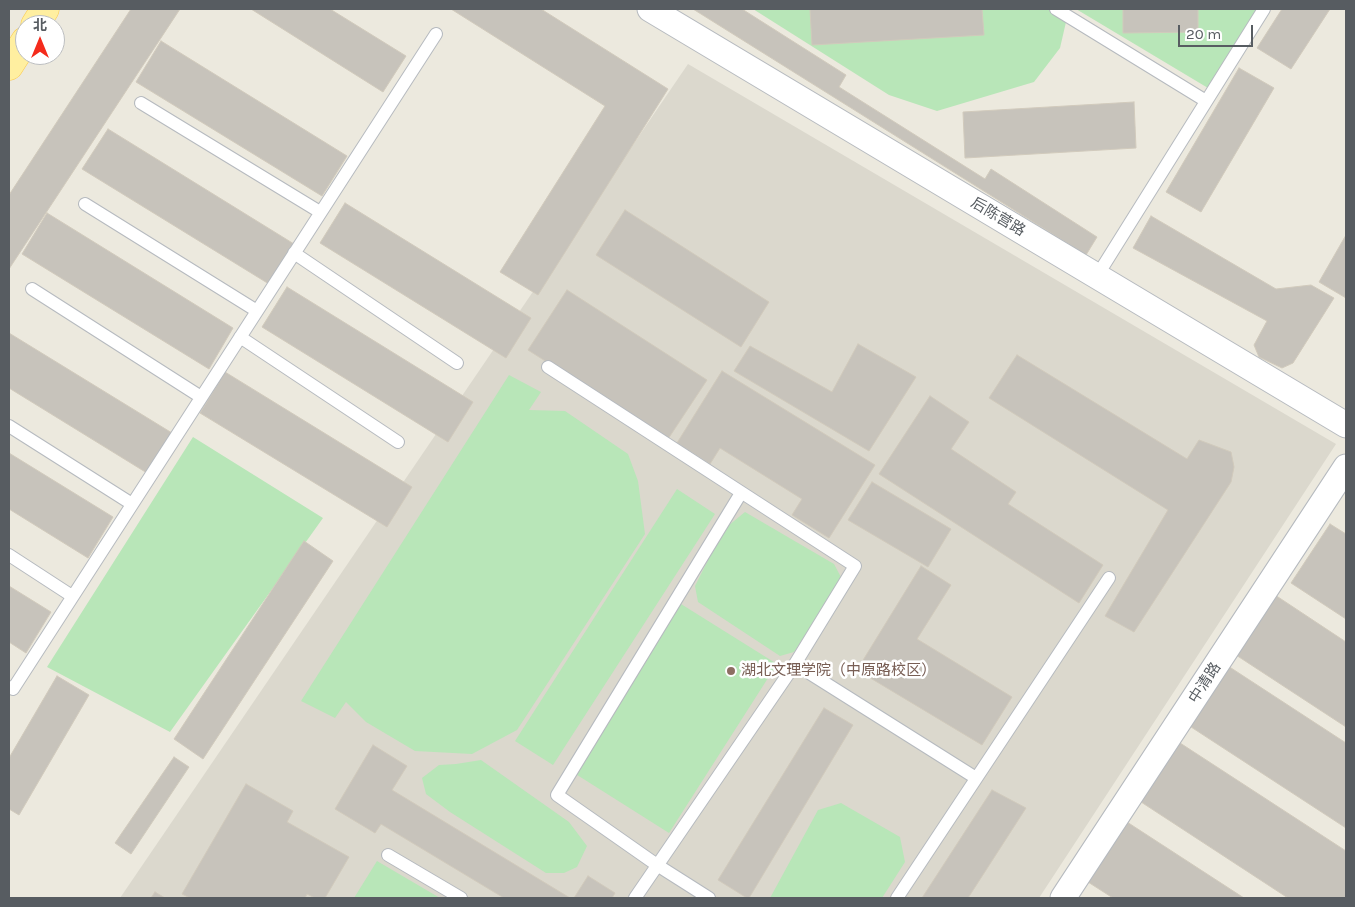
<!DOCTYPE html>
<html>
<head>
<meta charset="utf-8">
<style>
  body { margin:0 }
  #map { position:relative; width:1355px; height:907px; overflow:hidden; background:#ece9de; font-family:Karla,"Noto Sans SC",sans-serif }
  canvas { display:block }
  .frame { position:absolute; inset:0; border:10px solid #575c61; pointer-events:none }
  .north { position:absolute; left:15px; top:15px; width:50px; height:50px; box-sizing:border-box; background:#fff; border:1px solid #bcbec0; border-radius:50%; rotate:0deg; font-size:14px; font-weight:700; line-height:20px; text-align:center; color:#575c61 }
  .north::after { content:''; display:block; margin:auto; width:18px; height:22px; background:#f42b1c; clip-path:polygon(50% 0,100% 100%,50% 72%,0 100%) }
  .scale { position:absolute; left:1178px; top:25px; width:75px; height:22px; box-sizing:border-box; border:2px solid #575c61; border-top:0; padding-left:6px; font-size:15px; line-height:18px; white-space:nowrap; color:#575c61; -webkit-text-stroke:4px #fff; paint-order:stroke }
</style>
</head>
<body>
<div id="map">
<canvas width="1355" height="907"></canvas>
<div class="frame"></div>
<div class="north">北</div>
<div class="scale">20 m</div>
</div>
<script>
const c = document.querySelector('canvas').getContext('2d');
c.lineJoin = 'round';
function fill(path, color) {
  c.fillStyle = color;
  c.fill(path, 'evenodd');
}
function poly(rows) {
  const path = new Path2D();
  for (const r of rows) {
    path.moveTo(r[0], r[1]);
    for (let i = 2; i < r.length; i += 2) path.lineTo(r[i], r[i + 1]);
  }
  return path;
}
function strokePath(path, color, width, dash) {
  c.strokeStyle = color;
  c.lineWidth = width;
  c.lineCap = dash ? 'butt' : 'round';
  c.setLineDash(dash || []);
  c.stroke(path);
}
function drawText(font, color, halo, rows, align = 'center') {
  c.font = font + ' Karla,"Noto Sans SC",sans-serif';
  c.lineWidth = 5;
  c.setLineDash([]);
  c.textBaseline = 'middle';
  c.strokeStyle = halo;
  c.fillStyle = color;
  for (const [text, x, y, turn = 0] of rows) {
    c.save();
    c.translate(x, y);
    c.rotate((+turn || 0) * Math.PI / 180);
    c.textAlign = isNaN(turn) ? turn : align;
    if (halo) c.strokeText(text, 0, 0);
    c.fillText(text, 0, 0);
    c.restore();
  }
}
fill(poly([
  [688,64,1336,444,1039,898,120,898]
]), '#dbd8cd');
fill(poly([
  [753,9,1069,9,1060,48,1034,82,937,111,889,95],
  [1076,9,1264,9,1213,91],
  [509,375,541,392,529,410,565,411,628,454,638,481,645,534,517,730,472,754,415,751,366,722,346,702,335,718,301,701],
  [193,437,323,518,170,732,47,667],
  [677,489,715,514,553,765,515,741],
  [745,512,834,564,842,579,794,652,780,656,698,602,695,586,723,530],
  [681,604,777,664,669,833,574,773],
  [481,760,569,822,587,846,577,867,564,873,546,873,450,812,426,794,422,778,439,765,456,764],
  [841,803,900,837,905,862,882,898,770,898,818,810],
  [377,861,440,898,354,898]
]), '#b8e6b8');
const building = poly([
  [131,9,180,9,9,269,9,195,131,9],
  [251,9,330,9,406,56,383,92,251,9],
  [451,9,541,9,668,89,538,295,500,272,605,106,451,9],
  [693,9,742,9,846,75,839,87,985,179,991,169,1097,237,1086,255,693,9],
  [810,9,982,9,984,35,812,45,810,9],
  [1123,9,1198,9,1198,32,1123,33,1123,9],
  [1282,9,1330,9,1291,69,1257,48,1282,9],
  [161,41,347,156,322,196,136,82,161,41],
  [1239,68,1274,88,1201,212,1166,192,1239,68],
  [1134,102,1136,148,965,158,963,112,1134,102],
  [108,129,294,244,269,284,82,169,108,129],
  [345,203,531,318,506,358,320,243,345,203],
  [625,210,769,302,741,347,596,255,625,210],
  [47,213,233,328,209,369,22,254,47,213],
  [1151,216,1276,289,1311,285,1334,298,1293,363,1282,368,1259,357,1254,345,1267,321,1133,248,1151,216],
  [1346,235,1346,298,1319,282,1346,235],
  [287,287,473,402,448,442,262,327,287,287],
  [567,290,707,380,668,439,528,350,567,290],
  [9,333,172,433,147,473,9,388,9,333],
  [858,344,916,377,869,451,734,371,750,346,832,392,858,344],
  [1017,355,1187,459,1199,440,1231,452,1234,467,1231,482,1134,632,1105,616,1168,510,989,398,1017,355],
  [722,371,875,465,829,538,792,515,802,499,720,448,710,464,677,443,722,371],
  [225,372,412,487,387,527,200,413,225,372],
  [930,396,969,422,951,449,1016,492,1008,504,1103,565,1079,603,879,474,930,396],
  [9,453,113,517,88,558,9,509,9,453],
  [872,482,951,529,928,567,848,520,872,482],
  [1330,524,1346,534,1346,619,1291,583,1330,524],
  [304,541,333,561,203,759,174,739,304,541],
  [921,566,951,585,917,639,1012,697,982,745,857,670,921,566],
  [9,586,51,612,26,653,9,642,9,586],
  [1275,595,1346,642,1346,727,1236,655,1275,595],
  [1228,666,1346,743,1346,828,1188,725,1228,666],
  [57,676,89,695,19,815,9,809,9,758,57,676],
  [824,708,853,725,749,898,747,898,718,880,824,708],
  [1177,741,1346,851,1346,898,1288,898,1138,800,1177,741],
  [373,745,407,766,392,790,570,898,504,898,381,824,375,833,335,809,373,745],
  [174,757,189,767,131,854,115,843,174,757],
  [246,784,293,811,287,822,349,857,325,898,315,898,307,894,305,898,190,898,182,894,246,784],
  [992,790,1026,808,968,898,922,898,992,790],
  [1127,822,1244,898,1113,898,1088,882,1127,822],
  [588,876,615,893,612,898,574,898,588,876],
  [155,892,165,898,151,898,155,892]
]);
fill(building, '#c7c3bb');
strokePath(building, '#d1cabc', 1);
const service = poly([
  [1056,9,1206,101],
  [141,103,320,212],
  [85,204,257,311],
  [294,253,457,363],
  [1097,276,1264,9],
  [32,289,201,397],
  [240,337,398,442],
  [548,367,855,566,795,664,635,898],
  [9,426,132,504],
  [9,555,72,596],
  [795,664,976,778],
  [9,687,13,689,436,34],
  [388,855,461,898],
  [709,898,657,865,557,795,741,493],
  [897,898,1109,578]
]);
const minor = poly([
  [650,9,1346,425],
  [1063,898,1346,467]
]);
const primary = poly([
  [35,25,45,9],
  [9,66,25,41]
]);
strokePath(service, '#b6babf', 14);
strokePath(minor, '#b6babf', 27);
strokePath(primary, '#fbc848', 29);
strokePath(service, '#fff', 12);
strokePath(minor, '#fff', 25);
strokePath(primary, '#ffefa0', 28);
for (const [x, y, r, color] of [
  [731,671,5,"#8d6e63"]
]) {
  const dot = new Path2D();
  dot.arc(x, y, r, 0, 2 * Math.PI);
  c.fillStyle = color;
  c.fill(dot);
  strokePath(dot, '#fff', 2);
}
drawText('15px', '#575c61', '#fff', [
  ["后陈营路",998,217,31],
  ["中清路",1205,683,-57]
]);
drawText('15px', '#785e54', '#fff', [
  ["湖北文理学院（中原路校区）",741,671]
], 'left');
</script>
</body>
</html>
